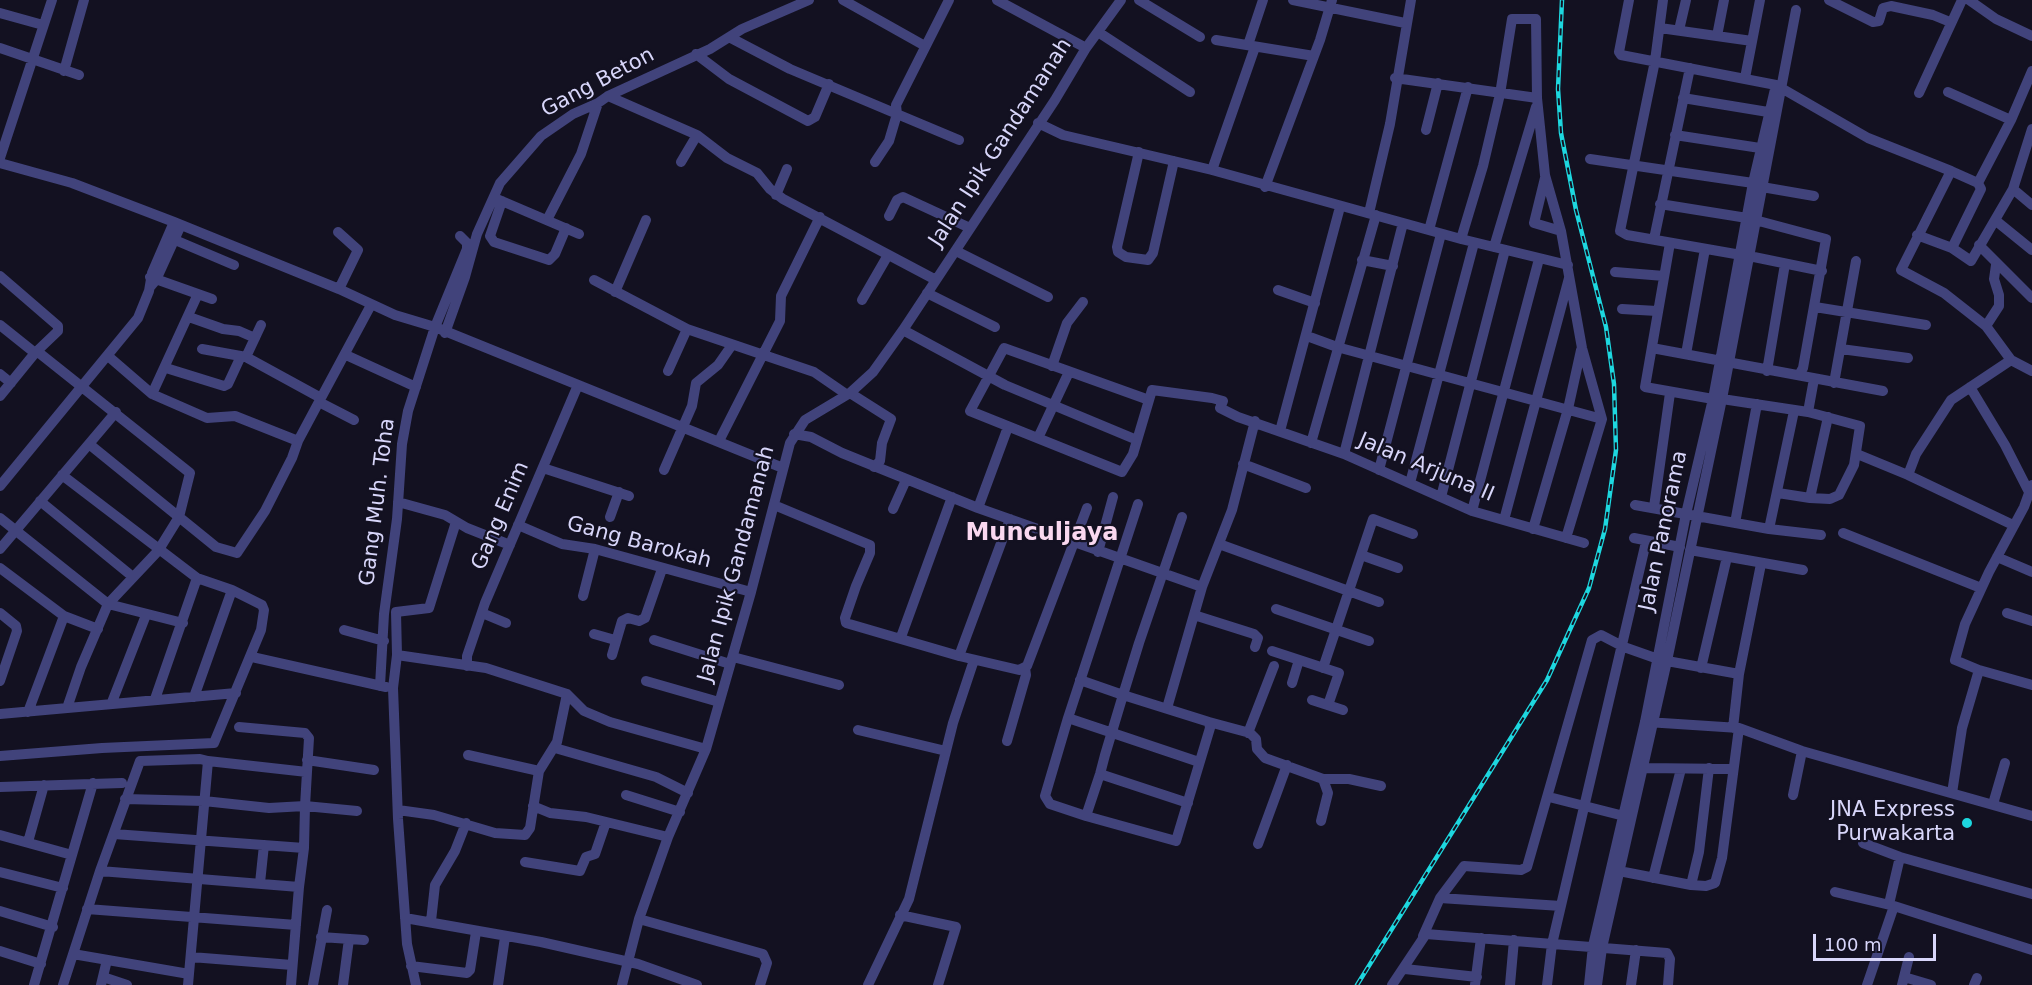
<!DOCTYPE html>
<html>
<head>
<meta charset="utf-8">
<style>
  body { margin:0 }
  #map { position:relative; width:2032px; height:985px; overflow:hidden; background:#131121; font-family:"DejaVu Sans",sans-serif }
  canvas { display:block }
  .scale { position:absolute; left:1813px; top:934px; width:123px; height:27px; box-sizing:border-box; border:3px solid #d8d6fa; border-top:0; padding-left:8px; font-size:18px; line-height:21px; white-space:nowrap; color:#d8d6fa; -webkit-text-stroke:4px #131121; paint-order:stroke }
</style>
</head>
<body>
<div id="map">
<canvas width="2032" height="985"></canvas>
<div class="scale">100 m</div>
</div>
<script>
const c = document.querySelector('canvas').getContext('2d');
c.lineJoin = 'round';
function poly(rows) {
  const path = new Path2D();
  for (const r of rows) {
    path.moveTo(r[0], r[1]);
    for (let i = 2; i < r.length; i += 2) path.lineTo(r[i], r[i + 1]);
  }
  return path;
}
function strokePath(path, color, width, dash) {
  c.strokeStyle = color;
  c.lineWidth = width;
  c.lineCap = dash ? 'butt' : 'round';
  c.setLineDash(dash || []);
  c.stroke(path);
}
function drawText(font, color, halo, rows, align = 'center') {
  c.font = font + ' "DejaVu Sans",sans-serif';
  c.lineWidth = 4.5;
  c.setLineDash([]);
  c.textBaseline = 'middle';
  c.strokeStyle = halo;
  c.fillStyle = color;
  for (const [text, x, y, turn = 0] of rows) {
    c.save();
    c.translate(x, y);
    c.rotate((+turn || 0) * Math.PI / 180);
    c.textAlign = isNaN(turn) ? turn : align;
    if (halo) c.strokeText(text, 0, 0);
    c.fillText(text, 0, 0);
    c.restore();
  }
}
strokePath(poly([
  [843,0,925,46],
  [997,0,1086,48],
  [1139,0,1200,37],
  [1293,0,1405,23],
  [1629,0,1619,52,1621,55,1776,85,1868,138,1951,171,1901,270,1944,293,1986,326,2011,360,2032,371],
  [1663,0,1655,61,1620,231,1627,235,1741,255],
  [1829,0,1873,22,1879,21,1883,8,1891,6,1933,15,1950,22],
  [1969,0,1996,19,2032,36],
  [0,13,43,25],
  [1660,28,1752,41],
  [1679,30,1686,0],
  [1098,32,1190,92],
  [1717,36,1724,0],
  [729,37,790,69,897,114,896,105,949,0],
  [1216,40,1314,56],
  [1248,45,1263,0],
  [0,48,79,75],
  [696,54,729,79,808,121,815,117,829,84],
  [64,71,84,0],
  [1395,78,1537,98],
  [1745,78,1760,0],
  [1948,92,2011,120],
  [1919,93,1962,0],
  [608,96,697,135,727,158,757,173,770,189,783,199,936,280],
  [1683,98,1768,112],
  [1038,123,1063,135,1212,170,1461,239,1568,265],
  [1426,130,1438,83],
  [1675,135,1760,148],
  [1139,152,1117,247,1118,252,1126,257,1148,260,1153,253,1174,161],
  [0,158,52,0],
  [1590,159,1753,183],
  [681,162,697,135],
  [875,162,889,141,897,114,959,140],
  [0,163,72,183,174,222,339,289,395,315,435,327,783,468],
  [1212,170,1255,47],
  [1951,171,1978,183,1981,189,1952,248],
  [1545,178,1534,223,1561,231],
  [1978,183,2011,120,2032,71],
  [1265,187,1320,40,1332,0],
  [1762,187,1814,196],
  [2013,189,2032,205],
  [776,195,787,169],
  [497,199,579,234],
  [502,201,490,236,494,242,549,260,555,254,566,228],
  [1660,204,1747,218],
  [1369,213,1390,124,1411,0],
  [889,216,897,200,903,197,970,228],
  [547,220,581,154,598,103],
  [1755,220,1826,239,1803,368,1799,375],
  [1995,220,2032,250],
  [1429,230,1468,87],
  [338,232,358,250,339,289],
  [1917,235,1952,248,1971,261,2013,189,2032,129],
  [1461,239,1483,166,1500,94,1512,19,1536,19,1537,98,1545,175,1561,231,1582,348,1602,419,1566,538],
  [1654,239,1690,68],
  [175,240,234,265],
  [1670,243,1645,387,1713,399],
  [1979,245,2032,298],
  [1494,247,1536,107],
  [956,251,1048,297],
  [1749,256,1822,271],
  [1362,260,1393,266],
  [1615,272,1664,276],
  [0,276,58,326,58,331,35,353,0,396],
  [150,277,212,299],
  [594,280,687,329,814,372,846,394],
  [150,287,156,280,181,225],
  [1278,290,1315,303],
  [615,292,646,220],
  [927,293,995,327],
  [862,300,888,255],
  [1815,307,1926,325],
  [1622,309,1657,311],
  [189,317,223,329,239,331,255,338],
  [0,325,35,353],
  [1986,326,1999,306,1999,295,1994,279,1996,265],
  [903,330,1005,385,1137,440],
  [445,333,465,277,477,234,500,183,541,136,573,114,598,103,608,96,710,49,742,29,809,0],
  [1307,336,1337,347,1602,419],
  [1652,348,1883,391],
  [202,349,246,357,261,325],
  [1841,349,1908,358],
  [38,352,190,473,179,517,158,551,108,604,81,667,67,708],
  [1686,354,1705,249],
  [346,355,416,387],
  [108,356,152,394,197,296],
  [1052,366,1067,323,1083,302],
  [166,368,224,386,228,384,241,356],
  [668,371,687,329],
  [1767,371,1785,264],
  [0,374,11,383],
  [1834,383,1856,261],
  [1970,387,2005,445,2029,492],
  [850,393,891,419,882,443,880,461,874,467],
  [152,394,207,418,235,416,298,441,321,398,246,357],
  [321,398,371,305],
  [1722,399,1808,412,1860,426,1854,465,1839,495,1830,499,1810,498,1778,493],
  [1149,400,1004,348,970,411,1122,472,1133,454,1152,390,1212,398,1223,401,1220,408,1238,417,1344,454,1472,511,1584,543],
  [319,402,354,420],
  [1808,412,1814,379],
  [1280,431,1340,207],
  [794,434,811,437,842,453,978,508,1202,587],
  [1038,438,1069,372],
  [719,441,780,321,781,296,820,217],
  [1311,443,1376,215],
  [89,444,216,547,237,553,265,511,292,458,298,441],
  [1344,454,1403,223],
  [1857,454,1908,475,2013,525],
  [1243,464,1306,488],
  [543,468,629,496],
  [664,470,692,406,696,383,718,365,732,345],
  [1379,470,1441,234],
  [1908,475,1916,454,1951,400,2011,360],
  [1410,483,1474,243],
  [2032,485,2024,507,1989,572,1965,624,1955,660,1979,670,2032,685],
  [0,486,138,318,149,291,152,273,174,222],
  [1441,497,1505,250],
  [1810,498,1828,417],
  [40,501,133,577],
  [398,502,445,515,467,528,510,545],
  [774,505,870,545,870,553,856,586,845,618,846,623,959,656,1019,670,1027,666,1087,508],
  [1635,505,1769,529,1821,535],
  [1654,507,1670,393],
  [978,508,1008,427],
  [893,509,906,480],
  [1472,511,1539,259],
  [610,517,619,492],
  [0,518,108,604,183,623],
  [1504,520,1569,278],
  [1735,523,1757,404],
  [518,525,562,544,595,549,751,592],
  [1533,529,1568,409,1581,350],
  [1769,529,1794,411],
  [1843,533,1981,588],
  [1634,538,1680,547],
  [1219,544,1379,602],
  [0,549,116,412],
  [1690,550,1803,570],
  [1098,552,1113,497],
  [1361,555,1398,568],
  [1997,557,2032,572],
  [0,568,64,616,28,712],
  [583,596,595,549],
  [1276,609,1369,641],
  [0,613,16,626,17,631,0,681],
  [482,613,506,623],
  [2007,613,2032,621],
  [1194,615,1254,634,1258,638,1255,647],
  [64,616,98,629],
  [344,630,384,641],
  [594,634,615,640],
  [901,637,952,497],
  [654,640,730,664],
  [1272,651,1339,673,1328,705],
  [397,655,486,668,567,694,584,711,610,722,706,749],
  [612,655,622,621,628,618,639,621,645,618,662,569],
  [959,656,1010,519],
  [252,657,386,687],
  [733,657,839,685],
  [1667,661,1739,674],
  [467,666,467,656,485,603,578,385],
  [1323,668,1373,519,1413,534],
  [1701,668,1727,557],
  [1080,680,1123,695,1209,722,1210,728,1176,841,1086,816,1100,774,1105,755,1123,695,1139,643,1182,517],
  [646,681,719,702],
  [1292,683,1299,660],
  [380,686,384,614,397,519,402,444,408,411,435,327,467,249,467,243,460,236],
  [194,697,232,590],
  [155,699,197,578],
  [1312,700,1343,710],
  [112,702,146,615],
  [1167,708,1202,587,1232,510,1255,421],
  [0,714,236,693],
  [1068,718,1199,762],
  [1209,722,1250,733,1256,739,1257,749,1265,758,1323,779,1328,793,1321,821],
  [1647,722,1739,728,1802,751,2032,816],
  [239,727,305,733,309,738,305,806,357,811],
  [1733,728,1739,674,1761,564],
  [858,730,946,751],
  [1248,733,1274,666],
  [1007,741,1026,675,1025,668],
  [555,748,656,777,688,793],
  [468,755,539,771],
  [0,756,102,748,214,743,261,630,264,610,262,605,232,590,197,578,62,475],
  [307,760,374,770],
  [208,761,307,772],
  [1644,768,1732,769],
  [1100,774,1188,803],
  [1323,779,1349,779,1381,786],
  [0,787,122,783],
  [1952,793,1962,728,1979,670],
  [626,795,680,812],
  [1793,795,1802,751],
  [1549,797,1624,816],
  [125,799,204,801,269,808,305,806,304,848,299,887],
  [1993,804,2005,763],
  [533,806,550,813,586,817,668,837],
  [398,810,434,815,495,833,525,835,530,828,539,771,557,742,567,694],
  [1086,816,1050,804,1045,796,1068,718,1138,504],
  [114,834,304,848],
  [0,835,72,855],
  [28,842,44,785],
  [1863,843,1900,857,2032,894],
  [1258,844,1287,765],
  [525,862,580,871,586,857,595,854,606,822],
  [100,871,299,887,291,985],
  [1619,871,1691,885,1706,886,1715,883,1722,858,1739,728],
  [0,872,63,888],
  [1653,878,1681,769],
  [260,883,264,845],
  [1691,885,1699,852,1709,768],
  [1835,892,1894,906,2032,950],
  [1440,898,1561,906],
  [1889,904,1900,857],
  [87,909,296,925],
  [0,911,53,927],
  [900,915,956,927,938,985],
  [405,918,541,942,638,964,697,985],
  [639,919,763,954,767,963,760,985],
  [431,921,435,885,455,851,466,823],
  [1423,936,1440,898,1464,866,1521,870,1527,867,1592,640,1601,635,1624,647,1658,659],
  [321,937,364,940],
  [0,951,41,964],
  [73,954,189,974],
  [191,957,292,965],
  [411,966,467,973,470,970,476,932],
  [1405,969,1477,977],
  [103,977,127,985],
  [1904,977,1931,985],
  [34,985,93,783],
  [63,985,100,871,140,761,200,759,208,761,188,985],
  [101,985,107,960],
  [313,985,327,910],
  [343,985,349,939],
  [416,985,407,944,398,819,393,688,397,655,396,612,429,608,456,522],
  [498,985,505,937],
  [622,985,639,919,668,837,706,749,751,592,790,443,805,420,850,393,873,372,903,330,1055,100,1086,48,1121,0],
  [868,985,909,899,953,723,974,660],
  [1392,985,1426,934,1667,953,1670,959,1668,985],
  [1475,985,1481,938],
  [1510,985,1514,940],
  [1547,985,1552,944,1646,542],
  [1589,985,1593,946,1645,722,1686,514,1713,399,1753,183,1776,85],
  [1597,985,1602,948,1667,661,1722,399,1796,10],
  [1631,985,1636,950],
  [1867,985,1894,906],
  [1902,985,1909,957],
  [1974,985,1977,978]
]), '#41437b', 10);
const rail = poly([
  [1357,985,1547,680,1589,588,1605,529,1616,450,1614,384,1606,327,1576,210,1561,133,1558,89,1562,0]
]);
strokePath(rail, '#1dd7df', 4.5);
strokePath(rail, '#131121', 2, [7]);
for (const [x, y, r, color] of [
  [1967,823,6,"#1dd7df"]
]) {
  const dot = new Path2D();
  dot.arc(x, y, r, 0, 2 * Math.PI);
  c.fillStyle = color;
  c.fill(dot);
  strokePath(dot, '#131121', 2);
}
drawText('21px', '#d8d6fa', '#131121', [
  ["Gang Beton",598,83,-28],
  ["Jalan Ipik Gandamanah",1001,143,-57],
  ["Jalan Arjuna II",1426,468,23],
  ["Gang Muh. Toha",378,502,-83],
  ["Gang Enim",501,516,-67],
  ["Jalan Panorama",1664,531,-78],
  ["Gang Barokah",639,543,15],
  ["Jalan Ipik Gandamanah",737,564,-75]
]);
drawText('21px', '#d8d6fa', '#131121', [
  ["JNA Express",1955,811],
  ["Purwakarta",1955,835]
], 'right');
drawText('bold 24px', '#fad8f0', '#131121', [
  ["Munculjaya",1042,534]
]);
</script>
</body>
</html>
